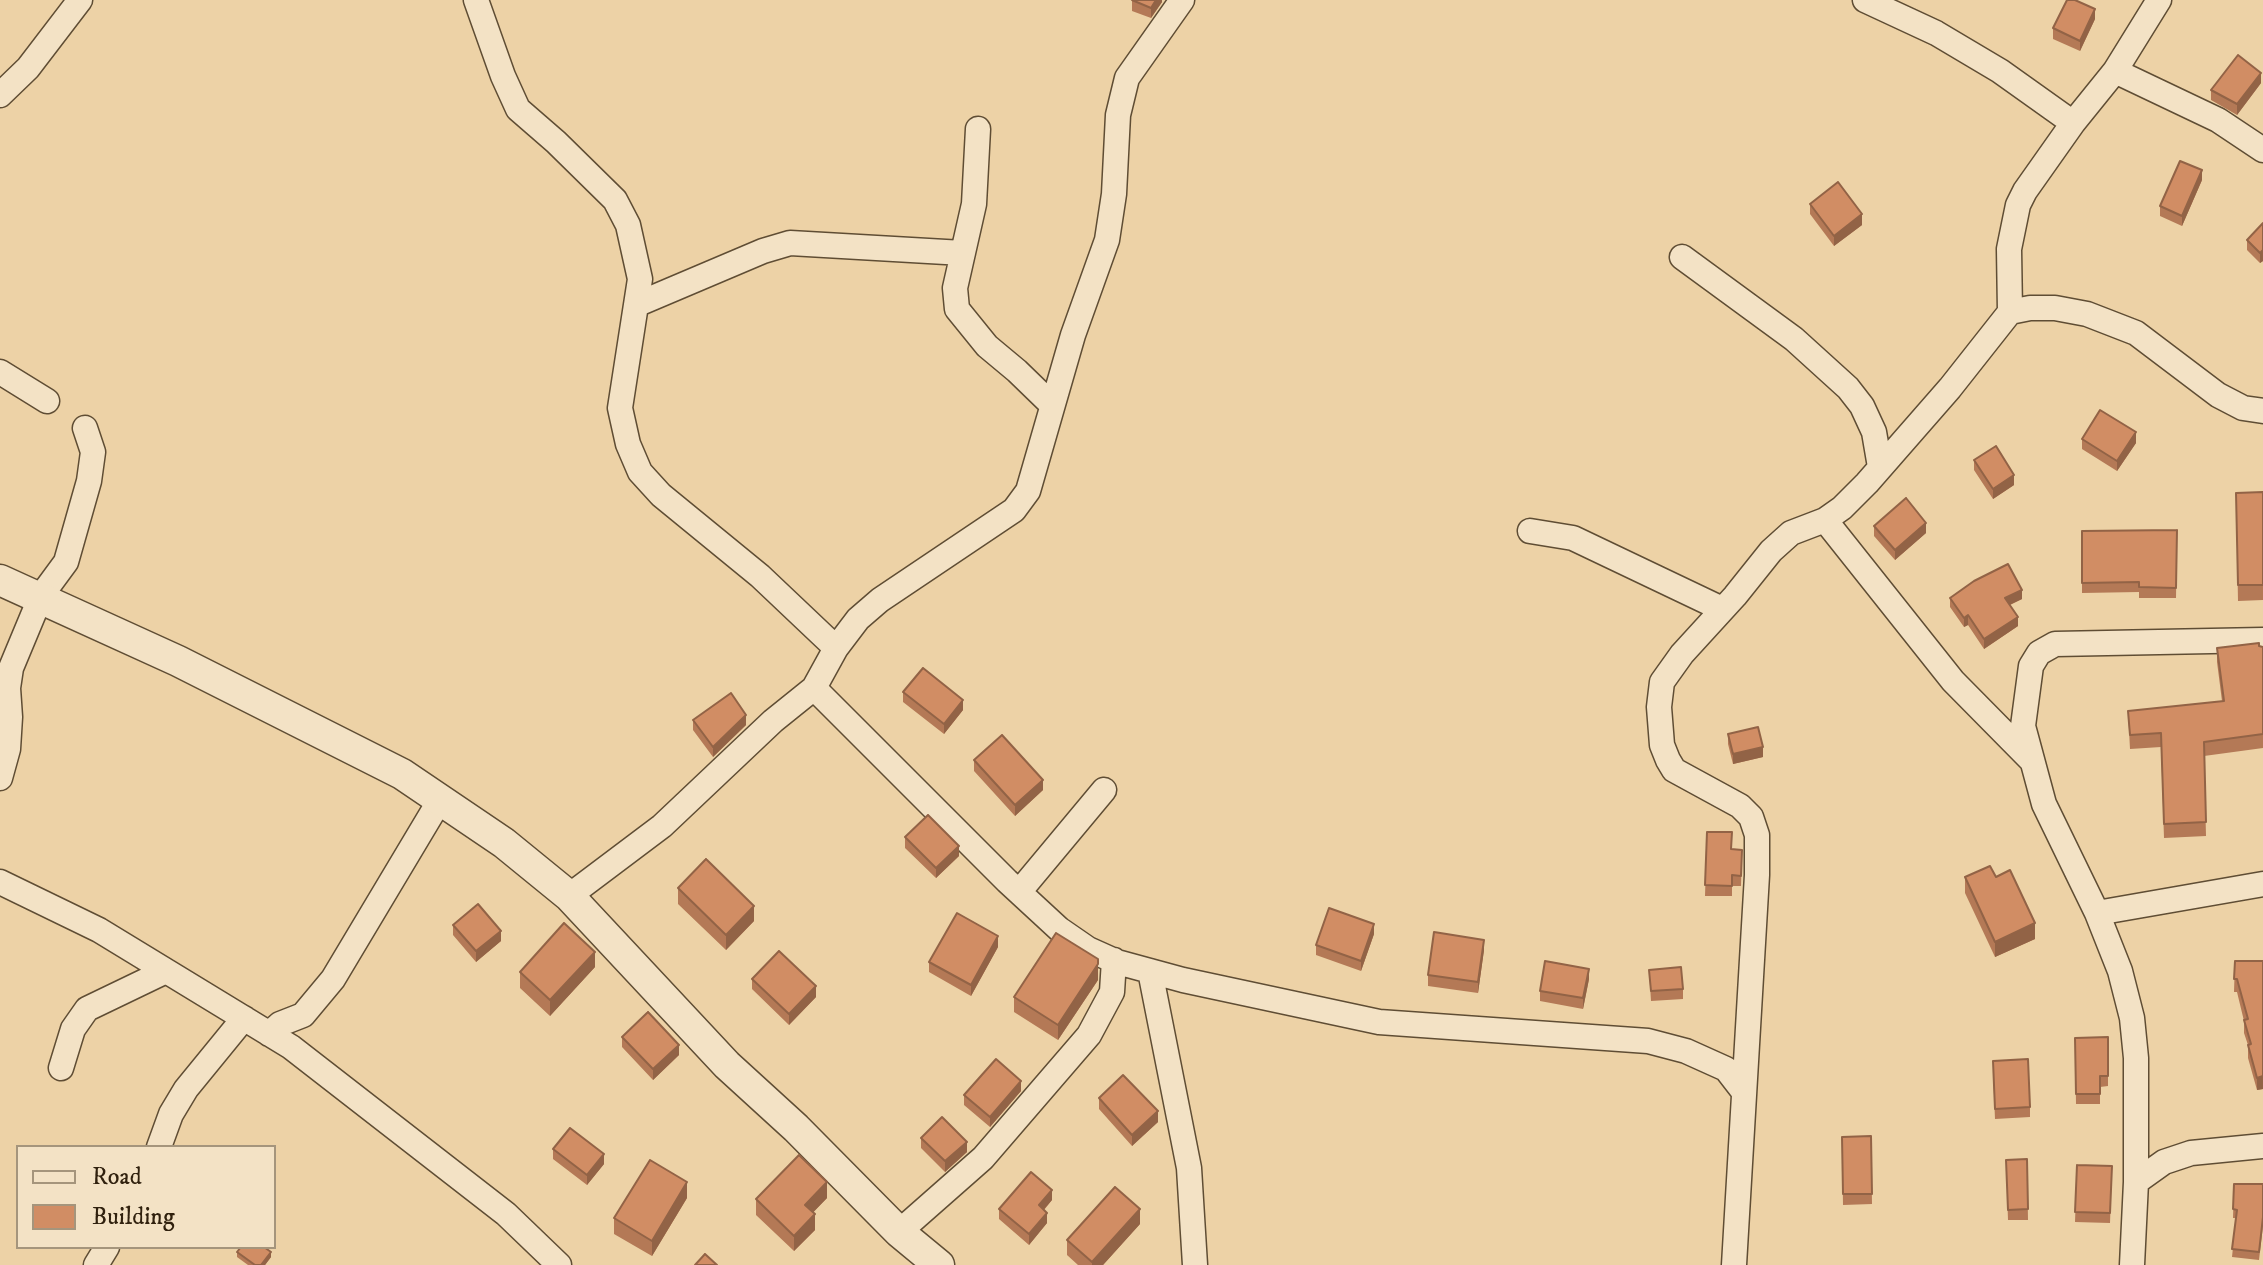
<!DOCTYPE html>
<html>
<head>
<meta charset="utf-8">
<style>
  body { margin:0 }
  #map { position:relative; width:2263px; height:1265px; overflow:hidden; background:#edd2a6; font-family:"IM FELL DW Pica",serif }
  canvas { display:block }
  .legend { position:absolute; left:16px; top:1145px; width:260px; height:104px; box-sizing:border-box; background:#f3e2c5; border:2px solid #a5957c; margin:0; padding:10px 14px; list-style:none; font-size:24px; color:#30210e }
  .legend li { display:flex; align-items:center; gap:16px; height:40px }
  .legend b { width:40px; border:2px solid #a5957c }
</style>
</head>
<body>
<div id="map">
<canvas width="2263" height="1265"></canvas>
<ul class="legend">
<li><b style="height:10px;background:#f3e2c5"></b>Road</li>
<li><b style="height:22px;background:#d18d64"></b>Building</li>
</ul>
</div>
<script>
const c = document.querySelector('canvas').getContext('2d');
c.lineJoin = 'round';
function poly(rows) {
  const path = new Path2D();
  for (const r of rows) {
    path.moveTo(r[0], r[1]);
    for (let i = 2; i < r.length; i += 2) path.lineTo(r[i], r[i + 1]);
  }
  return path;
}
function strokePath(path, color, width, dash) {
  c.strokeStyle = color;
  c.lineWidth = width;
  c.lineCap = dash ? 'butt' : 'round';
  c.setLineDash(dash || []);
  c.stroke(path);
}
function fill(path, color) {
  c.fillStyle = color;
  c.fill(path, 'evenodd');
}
const minor = poly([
  [476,0,503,76,518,109,556,142,615,200,628,225,640,279,620,408,628,444,640,472,661,495,760,576,836,648],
  [1865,0,1936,33,2000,71,2073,123],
  [2115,71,2218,120,2263,150],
  [0,95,28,68,80,0],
  [978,129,974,204,955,288,957,309,987,346,1017,371,1051,404],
  [1682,257,1794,339,1848,388,1862,406,1874,432,1880,467],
  [638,304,763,251,790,243,963,253],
  [2010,312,2009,249,2018,205,2025,191,2073,123,2115,71,2159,0],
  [0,372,47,401],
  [1825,520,1953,681,2032,761],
  [1530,531,1573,538,1722,609],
  [814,688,1007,881,1059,929,1088,949,1117,962,1183,980,1379,1022,1648,1041,1686,1051,1726,1069,1743,1091],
  [0,778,8,749,10,717,8,688,11,668,41,596,66,562,89,481,93,452,85,428],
  [0,882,99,930,291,1047,506,1214,559,1265],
  [1019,892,1104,790],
  [569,896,662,826,773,721,814,688,836,648,858,619,880,600,1014,510,1028,491,1073,335,1107,240,1114,194,1118,115,1127,78,1182,0],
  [2097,913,2263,884],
  [1150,971,1189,1168,1195,1265],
  [269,1034,280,1024,303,1015,333,979,440,800],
  [61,1068,73,1029,87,1009,166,971],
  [159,1147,171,1114,186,1089,244,1018],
  [2136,1182,2164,1162,2191,1153,2263,1146],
  [899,1232,983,1158,1089,1035,1112,992,1114,960],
  [96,1265,107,1247],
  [1734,1265,1757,875,1757,835,1751,817,1740,806,1674,770,1668,760,1662,745,1659,707,1662,682,1682,654,1735,596,1771,551,1791,533,1825,520,1842,508,1867,483,1950,388,2010,312,2030,308,2055,308,2087,314,2136,333,2218,395,2243,408,2263,411],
  [2132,1265,2136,1182,2136,1058,2132,1018,2120,971,2097,913,2044,804,2023,726,2031,666,2039,653,2055,644,2263,640]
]);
const tertiary = poly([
  [0,580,178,661,402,774,504,843,569,896,727,1065,796,1128,899,1232,939,1265]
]);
strokePath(minor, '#5f4d34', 27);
strokePath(tertiary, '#5f4d34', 33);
strokePath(minor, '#f3e2c5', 24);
strokePath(tertiary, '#f3e2c5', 30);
fill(poly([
  [1132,0,1162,0,1162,2,1151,18,1132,11],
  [2095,19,2080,51,2053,39,2053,28],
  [2261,83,2237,115,2211,100,2211,90],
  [2202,180,2182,226,2160,216,2160,206],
  [1810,204,1862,225,1834,246,1810,214],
  [2263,223,2263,261,2260,263,2247,250,2247,240],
  [2082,439,2136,443,2117,471,2082,449],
  [1974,460,2014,485,1993,499,1974,470],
  [2263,492,2263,600,2238,601,2236,493],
  [1874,526,1926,533,1895,560,1874,536],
  [2177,530,2176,598,2139,598,2139,592,2082,593,2082,531],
  [1950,598,2022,599,2010,605,2018,626,1984,649,1968,625,1964,627,1950,607],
  [2259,646,2263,647,2263,748,2204,756,2206,836,2164,838,2161,747,2130,749,2128,711,2222,701,2217,662,2217,648],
  [903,692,963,710,944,734,903,702],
  [693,720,746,725,713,757,693,730],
  [1728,734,1763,757,1733,764,1728,744],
  [974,760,1043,790,1015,816,974,771],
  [1707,832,1732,849,1742,850,1741,886,1732,886,1732,896,1705,896],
  [905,837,959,856,936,878,905,848],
  [1965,877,1996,877,2035,939,1995,957,1965,893],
  [678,888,754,921,726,950,678,904],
  [453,925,501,941,476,962,453,935],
  [1374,934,1361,971,1316,955,1316,945],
  [998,947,971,996,929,972,929,962],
  [1484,950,1478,993,1428,986,1428,975],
  [2235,961,2263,961,2263,1089,2257,1090,2248,1058,2248,1045,2244,1033,2244,1021,2237,992,2234,992],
  [595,967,550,1016,520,988,520,972],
  [1649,970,1683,989,1683,999,1651,1001],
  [752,979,816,997,789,1025,752,989],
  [1589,979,1583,1009,1540,1001,1540,991],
  [1098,980,1058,1040,1014,1012,1014,997],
  [622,1037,679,1055,653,1080,622,1047],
  [2108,1037,2108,1086,2100,1087,2100,1104,2076,1104,2075,1038],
  [1993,1071,2030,1107,2030,1117,1995,1119],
  [1021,1091,990,1127,964,1105,964,1095],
  [1099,1098,1158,1122,1132,1146,1099,1109],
  [1871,1136,1872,1204,1843,1205,1842,1137],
  [921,1138,967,1152,945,1172,921,1148],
  [553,1149,604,1164,587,1185,553,1159],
  [2027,1159,2028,1220,2008,1220,2006,1160],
  [2077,1165,2112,1166,2110,1223,2075,1222],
  [2234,1184,2263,1184,2263,1226,2259,1260,2232,1257,2236,1218,2233,1218],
  [687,1198,652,1256,614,1234,614,1218],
  [827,1198,813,1212,815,1230,794,1251,756,1215,756,1199],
  [1052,1200,1044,1210,1047,1223,1029,1245,999,1219,999,1209],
  [1140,1224,1103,1265,1078,1265,1067,1255,1067,1240],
  [237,1252,271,1257,265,1265,248,1265,237,1257]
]), '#b47956');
fill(poly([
  [1156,0,1162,0,1162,2,1151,18,1151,8],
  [2095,9,2095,19,2080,51,2080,41],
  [2261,73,2261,83,2237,115,2237,104],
  [2202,170,2202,180,2182,226,2182,216],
  [1862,214,1862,225,1834,246,1834,236],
  [2263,250,2263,261,2260,263,2260,253],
  [2136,432,2136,443,2117,471,2117,461],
  [2014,475,2014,485,1993,499,1993,489],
  [1926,523,1926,533,1895,560,1895,550],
  [2022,590,2022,599,2005,607,2005,598],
  [1968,615,1968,625,1964,627,1964,618],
  [2018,617,2018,626,1984,649,1984,639],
  [963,700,963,710,944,734,944,724],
  [746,715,746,725,713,757,713,747],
  [1763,747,1763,757,1733,764,1733,754],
  [1043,780,1043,790,1015,816,1015,805],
  [959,846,959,856,936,878,936,868],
  [754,906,754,921,726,950,726,935],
  [2035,923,2035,939,1995,957,1995,942],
  [1374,924,1374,934,1361,971,1361,961],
  [501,931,501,941,476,962,476,951],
  [998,936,998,947,971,996,971,985],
  [1484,940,1484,950,1478,993,1478,982],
  [595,952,595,967,550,1016,550,1000],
  [1098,959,1098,980,1058,1040,1058,1025],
  [1589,969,1589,979,1583,1009,1583,998],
  [816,986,816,997,789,1025,789,1014],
  [679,1045,679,1055,653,1080,653,1069],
  [2263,1076,2263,1089,2257,1090,2257,1078],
  [1021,1081,1021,1091,990,1127,990,1117],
  [1158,1111,1158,1122,1132,1146,1132,1135],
  [967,1142,967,1152,945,1172,945,1161],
  [604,1154,604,1164,587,1185,587,1175],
  [687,1182,687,1198,652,1256,652,1241],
  [827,1182,827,1198,805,1221,805,1205],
  [1052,1190,1052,1200,1039,1215,1039,1205],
  [1140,1209,1140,1224,1103,1265,1092,1265,1092,1262],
  [1047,1213,1047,1223,1029,1245,1029,1234],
  [815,1214,815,1230,794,1251,794,1236],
  [271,1252,271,1257,265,1265,261,1265]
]), '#926346');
const building = poly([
  [1132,0,1156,0,1151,8,1132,0],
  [2067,0,2075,0,2095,9,2080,41,2053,28,2067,0],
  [2238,55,2261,73,2237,104,2211,90,2238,55],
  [2180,161,2202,170,2182,216,2160,206,2180,161],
  [1838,182,1862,214,1834,236,1810,204,1838,182],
  [2263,223,2263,250,2260,253,2247,240,2263,223],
  [2100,410,2136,432,2117,461,2082,439,2100,410],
  [1996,446,2014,475,1993,489,1974,460,1996,446],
  [2263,492,2263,585,2238,585,2236,493,2263,492],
  [1906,498,1926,523,1895,550,1874,526,1906,498],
  [2177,530,2176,588,2139,587,2139,582,2082,583,2082,531,2177,530],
  [2008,564,2022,590,2005,598,2018,617,1984,639,1968,615,1964,618,1950,598,1974,581,2008,564],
  [2259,643,2259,646,2263,647,2263,734,2204,742,2206,822,2164,824,2161,733,2130,735,2128,711,2224,701,2217,648,2259,643],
  [923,668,963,700,944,724,903,692,923,668],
  [731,693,746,715,713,747,693,720,731,693],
  [1758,727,1763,747,1733,754,1728,734,1758,727],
  [1002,735,1043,780,1015,805,974,760,1002,735],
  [928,815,959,846,936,868,905,837,928,815],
  [1707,832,1732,832,1731,849,1742,850,1741,876,1732,875,1732,886,1705,885,1707,832],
  [706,859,754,906,726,935,678,888,706,859],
  [1990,866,1996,877,2010,870,2035,923,1995,942,1965,877,1990,866],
  [478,904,501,931,476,951,453,925,478,904],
  [1329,908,1374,924,1361,961,1316,945,1329,908],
  [957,913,998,936,971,985,929,962,957,913],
  [564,923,595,952,550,1000,520,972,564,923],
  [1434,932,1484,940,1478,982,1428,975,1434,932],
  [1056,933,1098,959,1098,964,1058,1025,1014,997,1056,933],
  [779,951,816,986,789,1014,752,979,779,951],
  [1545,961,1589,969,1583,998,1540,991,1545,961],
  [2235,961,2263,961,2263,1076,2257,1078,2248,1045,2251,1044,2244,1020,2248,1019,2237,979,2234,979,2235,961],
  [1681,967,1683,989,1651,991,1649,970,1681,967],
  [648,1012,679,1045,653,1069,622,1037,648,1012],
  [2108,1037,2108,1076,2100,1076,2100,1094,2076,1094,2075,1038,2108,1037],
  [996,1059,1021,1081,990,1117,964,1095,996,1059],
  [2028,1059,2030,1107,1995,1109,1993,1061,2028,1059],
  [1123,1075,1158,1111,1132,1135,1099,1098,1123,1075],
  [942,1117,967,1142,945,1161,921,1138,942,1117],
  [570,1128,604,1154,587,1175,553,1149,570,1128],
  [1871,1136,1872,1194,1843,1194,1842,1137,1871,1136],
  [799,1155,827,1182,805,1205,815,1214,794,1236,756,1199,799,1155],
  [2027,1159,2028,1209,2008,1210,2006,1160,2027,1159],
  [650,1160,687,1182,652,1241,614,1218,650,1160],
  [2077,1165,2112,1166,2110,1213,2075,1212,2077,1165],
  [1031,1172,1052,1190,1039,1205,1047,1213,1029,1234,999,1209,1031,1172],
  [2234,1184,2263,1184,2263,1217,2259,1252,2232,1249,2237,1210,2233,1209,2234,1184],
  [1115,1187,1140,1209,1092,1262,1067,1240,1115,1187],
  [241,1247,264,1247,271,1252,261,1265,255,1265,237,1252,241,1247],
  [705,1254,717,1265,695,1265,705,1254]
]);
fill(building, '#d18d64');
strokePath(building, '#926346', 2);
</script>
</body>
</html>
